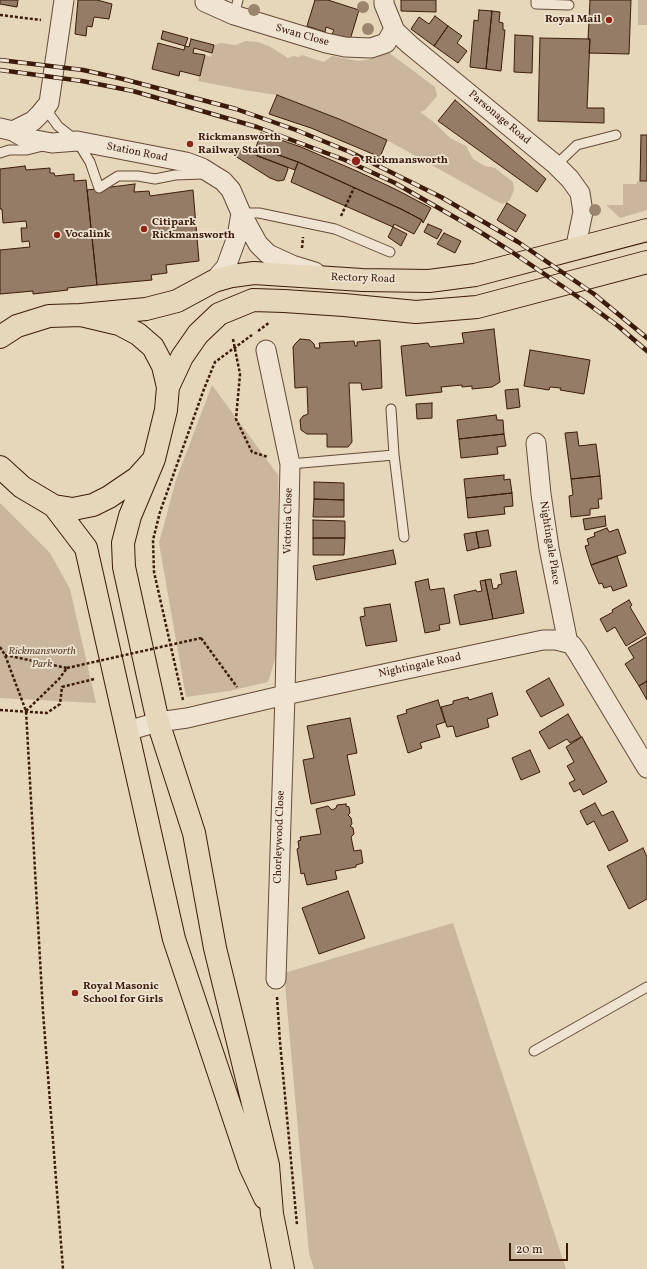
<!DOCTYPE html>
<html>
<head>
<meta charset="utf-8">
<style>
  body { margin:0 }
  #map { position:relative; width:647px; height:1269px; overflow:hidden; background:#e6d6ba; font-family:Vollkorn,serif }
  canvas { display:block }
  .scale { position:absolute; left:509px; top:1243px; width:59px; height:18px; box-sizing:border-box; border:2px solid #3c1b0b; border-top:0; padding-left:5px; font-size:12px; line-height:14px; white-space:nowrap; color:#3c1b0b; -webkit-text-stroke:3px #efe4d2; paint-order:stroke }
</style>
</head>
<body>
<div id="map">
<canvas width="647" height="1269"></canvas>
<div class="scale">20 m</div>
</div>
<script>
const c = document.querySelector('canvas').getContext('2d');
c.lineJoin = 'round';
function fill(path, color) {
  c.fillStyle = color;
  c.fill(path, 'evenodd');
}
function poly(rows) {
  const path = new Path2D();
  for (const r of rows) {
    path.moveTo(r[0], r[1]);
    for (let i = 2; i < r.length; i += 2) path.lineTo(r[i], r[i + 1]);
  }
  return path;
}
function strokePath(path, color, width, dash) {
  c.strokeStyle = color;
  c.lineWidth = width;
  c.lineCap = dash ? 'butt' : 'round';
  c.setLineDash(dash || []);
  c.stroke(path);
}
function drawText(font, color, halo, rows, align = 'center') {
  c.font = font + ' Vollkorn,serif';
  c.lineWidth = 3.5;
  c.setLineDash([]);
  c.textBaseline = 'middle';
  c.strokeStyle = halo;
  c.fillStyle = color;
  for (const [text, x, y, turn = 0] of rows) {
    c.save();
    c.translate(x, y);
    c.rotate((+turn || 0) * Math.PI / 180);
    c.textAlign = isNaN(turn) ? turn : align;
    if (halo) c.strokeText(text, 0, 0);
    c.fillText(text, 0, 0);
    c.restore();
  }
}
fill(poly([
  [638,0,647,0,647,25,638,25],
  [246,41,258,42,269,46,288,58,293,56,299,57,302,55,324,62,332,56,358,61,375,58,388,52,435,87,437,96,425,110,420,112,436,124,450,138,466,146,473,159,485,166,495,168,513,182,514,190,510,200,503,204,496,201,387,140,339,119,277,95,244,90,198,81,205,55,211,57,214,45,221,43,235,45],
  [637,181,647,181,647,210,620,218,606,205,623,205,623,184,637,184],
  [212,385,278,475,279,646,268,682,229,691,186,697,159,543,176,480],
  [0,503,50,553,70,589,96,703,0,698],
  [453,923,566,1269,314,1269,309,1253,284,973]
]), '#c9b69c');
const building = poly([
  [0,0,18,0,17,7,0,4,0,0],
  [78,0,97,0,112,4,109,19,94,17,92,27,87,26,86,36,75,34,78,0],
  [315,0,328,0,359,10,350,40,332,34,334,30,326,27,325,32,307,26,315,0],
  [401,0,436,0,436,12,401,11,401,0],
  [590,0,631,0,629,54,589,53,590,39,588,39,590,0],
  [479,10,492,11,486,69,470,67,474,20,478,21,479,10],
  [492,11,500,12,499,22,503,23,503,30,505,30,501,71,486,69,492,11],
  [435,16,448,26,434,46,411,29,419,17,429,24,435,16],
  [448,26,462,36,457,43,467,51,458,63,434,46,448,26],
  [163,31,188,38,185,46,161,39,163,31],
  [515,35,533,36,532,73,514,72,515,35],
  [540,38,590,39,587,108,604,108,604,123,538,121,540,38],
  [191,39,214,45,212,53,194,48,193,53,205,55,200,76,180,71,179,76,152,69,158,43,184,50,185,46,189,47,191,39],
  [277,95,339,119,387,140,380,157,311,128,269,114,277,95],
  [455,100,546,179,537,192,438,121,455,100],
  [261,133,301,147,359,172,397,190,431,208,423,223,422,220,401,209,298,162,259,148,255,150,261,133],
  [641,135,647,135,647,181,640,181,641,135],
  [235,147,287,167,288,169,284,180,278,181,270,178,232,154,235,147],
  [259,148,298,162,295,170,257,156,259,148],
  [298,162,401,209,422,220,414,234,394,224,393,227,291,182,298,162],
  [25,166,26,170,50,168,50,173,54,173,55,176,74,174,74,181,86,180,97,285,67,288,68,290,33,294,33,291,0,294,0,250,30,247,29,241,22,242,21,228,27,228,26,221,3,223,2,209,0,209,0,169,25,166],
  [135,184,134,192,149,191,150,196,193,190,199,261,166,265,167,273,151,275,152,280,97,285,87,190,135,184],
  [507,203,526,215,516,232,497,220,507,203],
  [428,224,442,230,437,239,424,232,428,224],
  [393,227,407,234,401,246,388,237,393,227],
  [444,233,461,241,455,253,437,244,444,233],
  [494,329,500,382,492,387,472,389,472,386,462,387,462,385,441,387,442,392,406,396,401,346,428,343,430,347,464,343,462,333,494,329],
  [300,339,310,340,314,344,315,348,320,348,319,343,354,341,355,346,357,346,357,342,380,340,382,388,362,390,361,383,349,383,352,442,348,447,327,447,327,434,307,434,301,430,300,420,303,416,308,414,307,387,295,388,293,347,295,344,300,339],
  [530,350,590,360,584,394,560,390,561,388,550,387,549,390,524,386,530,350],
  [518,389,520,407,507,409,505,390,518,389],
  [432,403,432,418,417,419,416,404,432,403],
  [496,415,497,420,503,420,504,434,459,439,457,420,496,415],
  [577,432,579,446,596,444,600,476,571,479,565,433,577,432],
  [504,434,506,446,497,447,498,454,461,458,459,439,504,434],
  [504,475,504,480,510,479,512,493,466,498,464,479,504,475],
  [600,476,602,499,598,499,599,508,590,509,590,515,571,517,569,496,573,495,571,479,600,476],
  [314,482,344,483,344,500,314,499,314,482],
  [512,493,513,506,504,507,505,514,468,518,466,498,512,493],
  [314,499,344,500,344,517,313,517,314,499],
  [605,516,606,526,585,530,583,519,605,516],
  [313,520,345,521,345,538,313,538,313,520],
  [607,528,609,532,618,529,626,553,591,565,585,546,589,545,587,539,595,536,594,533,607,528],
  [488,530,491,546,479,548,476,532,488,530],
  [476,532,479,548,467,551,464,534,476,532],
  [313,538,345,538,344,555,313,555,313,538],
  [393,550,396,564,316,580,313,566,393,550],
  [617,556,627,586,613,591,611,586,604,588,602,583,599,584,591,565,617,556],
  [516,571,524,613,493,619,485,580,491,579,493,589,498,588,498,585,502,584,500,574,516,571],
  [428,579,430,590,444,588,450,623,439,625,440,630,425,633,415,582,428,579],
  [485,580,493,619,460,625,454,595,476,590,477,592,482,591,480,581,485,580],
  [629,600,632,605,630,607,646,634,626,646,615,627,607,632,600,619,613,612,612,610,629,600],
  [390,604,397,641,366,646,360,617,365,616,364,608,390,604],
  [647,637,647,681,639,686,625,664,634,658,628,648,647,637],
  [549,678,564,705,541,717,526,691,549,678],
  [647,681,647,700,639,686,647,681],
  [492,693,498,715,487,719,489,727,456,737,453,726,447,727,441,707,453,704,453,701,468,697,469,700,492,693],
  [438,700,445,722,436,725,440,737,420,743,422,748,408,753,397,716,407,713,406,710,438,700],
  [568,714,581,737,570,743,567,739,549,749,539,732,568,714],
  [350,718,357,753,347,755,355,795,311,804,303,760,314,758,307,726,350,718],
  [582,737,607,782,583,795,580,789,574,792,569,783,575,780,567,766,574,762,566,747,582,737],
  [530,750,540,772,521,780,512,758,530,750],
  [595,803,602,816,613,811,628,841,609,851,594,821,587,825,580,811,595,803],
  [346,804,346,806,349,807,350,813,348,815,351,818,352,824,350,826,353,828,354,834,351,837,354,851,361,850,363,863,356,865,356,867,335,871,337,879,307,885,304,873,301,874,297,849,299,848,298,841,301,840,300,837,321,834,316,809,328,806,332,810,336,808,337,805,346,804],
  [643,848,647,857,647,899,629,909,607,866,643,848],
  [348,891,365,938,319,954,302,908,348,891]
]);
fill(building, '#947c66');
strokePath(building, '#3c1b0b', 1);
const service = poly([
  [536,0,536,4,569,5],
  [234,15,238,0],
  [49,104,50,115,58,126,77,141,90,162,99,188,118,176,138,176,155,179,175,175,203,174],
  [0,153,9,150,27,150,43,146],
  [556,165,577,145,616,135],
  [241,213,259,213,335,229,390,252],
  [394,455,404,537],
  [290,464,394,455,391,409],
  [534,1051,647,987]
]);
const minor = poly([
  [384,0,384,4,395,31,410,45,556,165,570,179,580,193,583,212,575,250],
  [205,2,234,15,326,43,345,47,371,48,386,43,394,29],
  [0,128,13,131,25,138,52,143,77,141,186,162,202,168,223,181,231,190,241,213,258,244,268,254,292,265,315,272],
  [13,131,33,121,40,114,49,103,64,0],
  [214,281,226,267,237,237,241,213],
  [266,350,290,464,285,695,276,979],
  [536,443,541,494,549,548,568,643],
  [127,731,158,722,187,718,285,695,543,640,556,640,568,643,572,645,577,652,647,768]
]);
const primary = poly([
  [81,315,146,309,177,301,214,281,232,276,254,273,362,280,429,281,475,275,647,230],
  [0,337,17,326,49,316,81,315,119,324,138,334,153,347,163,366,168,387,166,410,154,459,137,478,109,497,93,505,73,509,54,506,22,487,0,467],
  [168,387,182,357,198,334,219,314,253,300,284,301,344,305,416,312,477,307,647,262],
  [154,459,130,516,123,543,124,567,158,722,194,833,215,948,268,1165,272,1214,283,1269],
  [54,506,86,548,174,939,250,1166,265,1198]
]);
strokePath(service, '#664a37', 11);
strokePath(minor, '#664a37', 21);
strokePath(primary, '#3c1b0b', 24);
strokePath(poly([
  [0,15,41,20],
  [341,216,354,188],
  [302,248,303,237],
  [258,331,270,322],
  [233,339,240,374,236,419,252,452,268,457],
  [201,638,237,687],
  [0,647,5,655,26,711,43,1012,63,1269],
  [5,655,67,668,59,679,26,711],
  [183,700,154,572,153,540,160,512,204,389,215,362,252,335],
  [0,710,47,713,60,704,62,687,94,679],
  [277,997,280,1042,297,1225]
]), '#3c1b0b', 2.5, [3, 2]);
strokePath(service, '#efe4d2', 9);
strokePath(minor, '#efe4d2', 19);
strokePath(primary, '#e6d6ba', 22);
const rail = poly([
  [0,60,83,70,123,79,236,109,296,130,350,152,441,197,518,242,594,294,647,338],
  [0,70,82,81,133,91,257,127,345,160,395,183,477,230,512,252,584,301,618,326,647,351]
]);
strokePath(rail, '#3c1b0b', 4.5);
strokePath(rail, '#efe4d2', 3, [9]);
strokePath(poly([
  [67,668,201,638]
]), '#3c1b0b', 2.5, [3, 2]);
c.fillStyle = '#9c856e';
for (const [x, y] of [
  [363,7],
  [254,10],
  [368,29],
  [595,210]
]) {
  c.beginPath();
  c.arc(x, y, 6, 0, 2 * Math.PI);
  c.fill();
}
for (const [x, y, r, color] of [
  [609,20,4,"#8f2418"],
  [190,144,4,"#8f2418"],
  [356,161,5,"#8f2418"],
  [144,229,4,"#8f2418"],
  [57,235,4,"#8f2418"],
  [75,993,4,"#8f2418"]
]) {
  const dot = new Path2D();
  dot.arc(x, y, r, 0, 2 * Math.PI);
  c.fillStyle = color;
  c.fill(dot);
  strokePath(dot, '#efe4d2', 1.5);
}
drawText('bold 11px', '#3c1b0b', '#efe4d2', [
  ["Royal Mail",601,20,"right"],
  ["Rickmansworth",198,138],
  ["Railway Station",198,151],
  ["Rickmansworth",365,161],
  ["Citipark",152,223],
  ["Rickmansworth",152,236],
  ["Vocalink",65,235],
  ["Royal Masonic",83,987],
  ["School for Girls",83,1000]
], 'left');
drawText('11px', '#3c1b0b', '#efe4d2', [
  ["Swan Close",302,36,16],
  ["Parsonage Road",499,118,40],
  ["Station Road",137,153,11],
  ["Rectory Road",363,279,2],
  ["Victoria Close",289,521,-89],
  ["Nightingale Place",549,543,81],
  ["Nightingale Road",420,666,-12],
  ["Chorleywood Close",280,837,-88]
]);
drawText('italic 11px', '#5f422f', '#efe4d2', [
  ["Rickmansworth",42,652],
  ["Park",42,665]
]);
</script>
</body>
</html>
